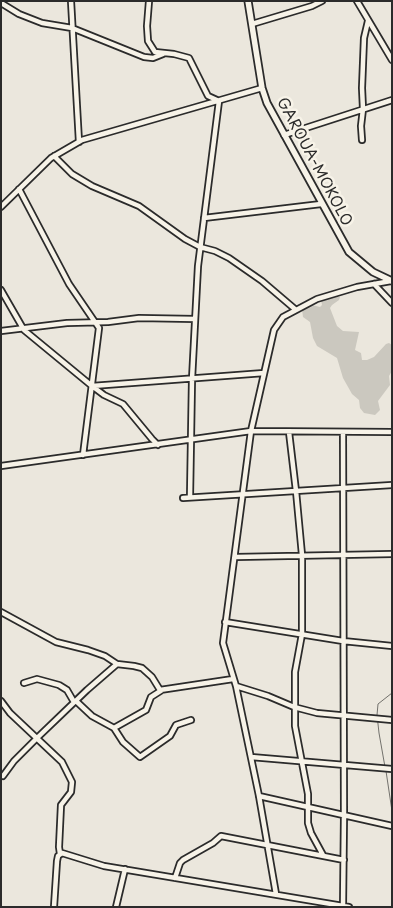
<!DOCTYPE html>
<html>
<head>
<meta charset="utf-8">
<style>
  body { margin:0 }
  #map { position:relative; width:393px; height:908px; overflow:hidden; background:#ebe7dd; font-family:"Playpen Sans",sans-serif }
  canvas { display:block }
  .frame { position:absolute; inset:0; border:2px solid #2b2b2b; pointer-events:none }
</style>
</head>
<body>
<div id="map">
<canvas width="393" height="908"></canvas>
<div class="frame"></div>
</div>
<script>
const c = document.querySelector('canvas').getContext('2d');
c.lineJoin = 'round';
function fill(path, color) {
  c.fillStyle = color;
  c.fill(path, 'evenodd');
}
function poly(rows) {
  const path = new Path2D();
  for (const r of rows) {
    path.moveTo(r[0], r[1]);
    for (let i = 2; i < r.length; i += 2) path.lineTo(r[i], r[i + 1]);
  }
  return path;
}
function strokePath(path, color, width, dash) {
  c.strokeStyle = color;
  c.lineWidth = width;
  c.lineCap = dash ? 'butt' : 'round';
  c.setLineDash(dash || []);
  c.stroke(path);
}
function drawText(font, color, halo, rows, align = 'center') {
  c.font = font + ' "Playpen Sans",sans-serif';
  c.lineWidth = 5;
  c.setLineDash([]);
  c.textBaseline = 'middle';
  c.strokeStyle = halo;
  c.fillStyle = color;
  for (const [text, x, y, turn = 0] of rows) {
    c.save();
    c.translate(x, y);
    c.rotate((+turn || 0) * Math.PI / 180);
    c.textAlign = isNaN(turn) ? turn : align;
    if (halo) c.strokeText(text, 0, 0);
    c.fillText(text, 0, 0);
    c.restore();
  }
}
fill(poly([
  [335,295,340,297,339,300,332,305,330,308,337,326,343,331,359,332,355,350,361,353,362,360,367,360,374,357,386,344,389,343,392,345,392,371,389,376,390,385,378,401,380,410,375,415,364,413,360,408,359,400,352,394,343,378,337,358,317,346,313,338,310,322,303,317,302,309,312,305,320,307,322,305,321,300]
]), '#cbc8bf');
strokePath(poly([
  [385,767,379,733,377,715,378,704,392,693],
  [386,771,392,811]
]), '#72716c', 1);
const minor = poly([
  [71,1,79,142],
  [149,1,147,26,148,41,155,52,174,54,189,58,208,96,219,101,198,266,192,379,190,497],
  [357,1,392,60],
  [1,3,19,14,42,23,72,28,144,57,153,58,163,54],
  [252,24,312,6,322,1],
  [284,135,392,100],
  [362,140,361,126,363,109,362,88,364,38,368,21],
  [54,156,72,174,92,186,139,206,185,239,200,247,215,251,229,258,262,281,296,310],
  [19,189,69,284,99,328,83,455],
  [1,207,51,158,82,140,262,88],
  [204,218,321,204],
  [374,284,392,303],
  [1,290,24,330,92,386,104,395,123,404,152,439,158,445],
  [1,331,67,323,108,322,139,318,195,319],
  [92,386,264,373],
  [289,432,296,491,302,555,302,634,295,672,295,726,308,794,308,823,311,833,323,855],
  [343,432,344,815,343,907],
  [1,466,251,431,274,330,283,317,317,299,357,287,391,281],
  [183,498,392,485],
  [236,557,392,554],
  [1,612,56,642,88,650,105,656,117,664,134,666,142,668,152,677,160,690,233,679],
  [225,622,343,641,392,646],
  [24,683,37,679,59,685,67,690,74,702],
  [236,686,268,696,294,707,317,713,392,720],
  [1,701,10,713,62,762,72,782,71,792,61,805,59,847,60,854],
  [76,701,92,716,114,728,123,742,140,757,170,736,176,725,191,720],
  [114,728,146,710,151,697,162,690],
  [251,757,392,769],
  [3,776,14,761,37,738,87,690,117,664],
  [259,796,392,826],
  [175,878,180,863,183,860,213,843,221,836,344,860],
  [276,894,259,796,236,686,223,643,251,431,392,432],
  [54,907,57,861,58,856,62,853,104,866,349,907],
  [116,907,125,869]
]);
const major = poly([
  [248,1,262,88,267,103,349,252,373,272,392,281]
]);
strokePath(minor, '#2b2b2b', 8);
strokePath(major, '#2b2b2b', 9);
strokePath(minor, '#f7f3e8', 4.5);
strokePath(major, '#f7f3e8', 5.5);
drawText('15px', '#2b2b2b', '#f7f3e8', [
  ["GAROUA-MOKOLO",314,162,62]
]);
</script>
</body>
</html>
